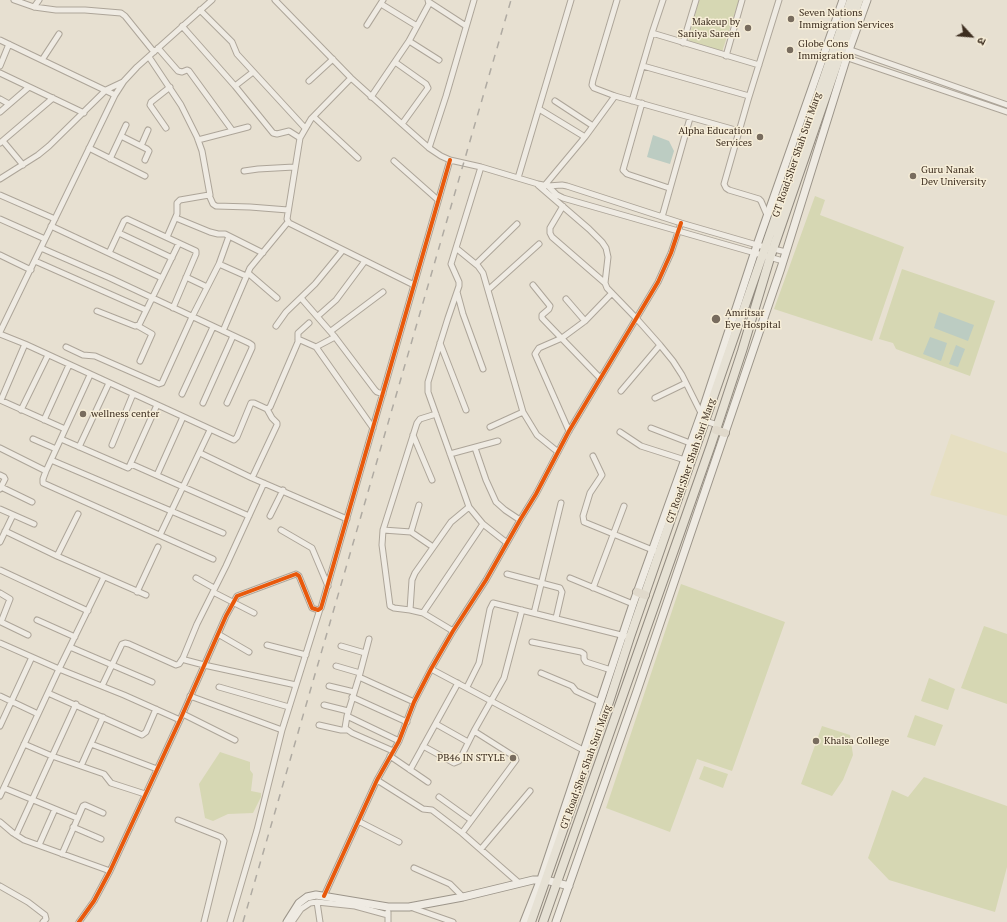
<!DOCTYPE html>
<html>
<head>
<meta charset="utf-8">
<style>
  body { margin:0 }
  #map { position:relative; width:1007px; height:922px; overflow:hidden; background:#e7e0d1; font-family:"PT Serif","Noto Sans Devanagari",serif }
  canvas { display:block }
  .north { position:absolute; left:951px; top:16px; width:40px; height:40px; -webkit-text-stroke:3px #f7eed8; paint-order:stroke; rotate:116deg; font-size:11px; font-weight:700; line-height:16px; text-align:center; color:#3d2e20 }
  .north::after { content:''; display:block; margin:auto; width:14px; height:18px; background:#3d2e20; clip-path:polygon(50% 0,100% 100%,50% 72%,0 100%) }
</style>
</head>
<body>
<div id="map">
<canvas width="1007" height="922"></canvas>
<div class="north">उ</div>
</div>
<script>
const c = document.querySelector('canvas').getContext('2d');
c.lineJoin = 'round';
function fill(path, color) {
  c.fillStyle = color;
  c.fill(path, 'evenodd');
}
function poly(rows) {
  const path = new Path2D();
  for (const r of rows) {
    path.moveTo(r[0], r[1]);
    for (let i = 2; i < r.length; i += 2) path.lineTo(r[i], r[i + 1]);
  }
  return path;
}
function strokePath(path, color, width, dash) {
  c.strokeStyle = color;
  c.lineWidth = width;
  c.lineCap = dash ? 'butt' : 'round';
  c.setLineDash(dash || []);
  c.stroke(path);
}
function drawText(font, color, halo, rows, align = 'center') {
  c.font = font + ' "PT Serif",serif';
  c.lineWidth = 3;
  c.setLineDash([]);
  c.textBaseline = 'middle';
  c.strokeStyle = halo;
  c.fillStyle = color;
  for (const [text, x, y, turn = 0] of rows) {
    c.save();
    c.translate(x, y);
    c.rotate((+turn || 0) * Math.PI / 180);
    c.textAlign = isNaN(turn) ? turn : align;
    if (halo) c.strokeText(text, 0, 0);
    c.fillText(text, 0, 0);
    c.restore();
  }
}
fill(poly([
  [951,434,1007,453,1007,516,930,495]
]), '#e6dfc2');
fill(poly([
  [699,0,739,0,722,52,688,42],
  [815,196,825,200,820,215,904,247,872,341,774,309],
  [902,269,995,301,970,376,896,349,893,343,879,339],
  [681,584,785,622,732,771,697,759,670,832,606,808],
  [984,626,1007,634,1007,704,961,688],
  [929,678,955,689,948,710,921,701],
  [915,715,943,725,935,746,907,737],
  [822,726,850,735,853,755,843,780,832,796,801,784],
  [220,752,250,762,250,770,253,774,251,791,261,793,261,797,253,813,228,814,213,821,205,818,199,784],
  [704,766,728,774,723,788,699,779],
  [924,777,1007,806,1007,867,995,912,889,880,868,858,892,790,908,797]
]), '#d6d7b3');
fill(poly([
  [653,135,669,141,674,151,670,164,647,157],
  [939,312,974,325,968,341,934,328],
  [930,337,947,343,941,361,923,354],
  [956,345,965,349,958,367,949,364]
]), '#bcccc2');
const minor = poly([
  [14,0,34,7,56,10,85,10,121,13,125,16,154,52],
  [275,0,351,78,402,124,429,148,441,156,450,160,481,167,538,184,548,186,562,185,567,186,681,223,757,245,786,252],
  [617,0,593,80,592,85,594,88,615,96,739,131],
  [429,2,466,26],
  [381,4,417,26],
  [34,7,39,0],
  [200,10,232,42,237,54,305,128],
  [367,25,383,0],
  [182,26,235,86,273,133,277,134,289,131,300,138],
  [652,33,663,0],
  [0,40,115,95],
  [409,41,439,60],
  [683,43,696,0],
  [158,48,178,71,182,72,187,70,189,71,232,130],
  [848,49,1007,105],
  [726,56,742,0],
  [149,57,181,105,197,137,202,151,210,195],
  [845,57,1007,112],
  [42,60,59,34],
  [395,62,426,84,428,88,402,124],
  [0,66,9,44],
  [643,66,749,96],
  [0,73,84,113],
  [351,78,311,119,300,138,287,219,289,223,414,285],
  [309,81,333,59],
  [235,86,253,72],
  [371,97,409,41,429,4,428,0],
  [0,99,9,104],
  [555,101,593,126],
  [632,101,652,33,759,65],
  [642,103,623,170,627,174,669,188],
  [539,109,585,137],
  [0,112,29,87],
  [314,117,358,158],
  [166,128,150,105,151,102,170,87],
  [121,136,147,149,149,151,145,160],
  [198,140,248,127],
  [3,141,23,165],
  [0,143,53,98],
  [141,146,148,130],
  [89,148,145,176],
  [429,148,446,96,474,0],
  [110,159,126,125],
  [394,161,438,200],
  [481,167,451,264,459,282,459,286,448,318,428,382,428,392,469,507,483,524,507,543],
  [244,171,258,169,294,167],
  [518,178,571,0],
  [0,179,38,155,49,146,106,90,123,82],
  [538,185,589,229,602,242,606,248,608,257,605,283,607,288,636,318,660,345,673,361,682,375,705,421,718,425],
  [545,185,585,137,615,96],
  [548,186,557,195,563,198,783,261],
  [0,195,55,219],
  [563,206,550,228,550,233,552,237,605,283],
  [767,215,761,201,759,199,729,190,726,188,724,184,748,100,779,0],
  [662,217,690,118],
  [0,219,45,239],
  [51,226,162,278],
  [119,233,172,258],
  [229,236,263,253],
  [167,237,177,214,177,203,180,200,209,195,213,204,216,206,250,207,288,210],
  [41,248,110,278,249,343,252,345,252,348,227,403],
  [456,248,478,266,483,273,523,412,537,435,558,452],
  [109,253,124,221,127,219,196,251,196,254,173,308],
  [0,255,31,270],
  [35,261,146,310],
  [219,264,246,276],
  [476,264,517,224],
  [248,273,277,298],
  [186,277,207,287],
  [533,285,550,306,549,309,542,315,542,318,600,378],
  [488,290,539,244],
  [457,292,463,314,483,369],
  [301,298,335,337,375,390,377,392,383,394],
  [566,299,585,321],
  [97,311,135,326,139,325,179,243],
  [318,316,336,300,365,261],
  [138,326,152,334,140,361],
  [276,326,286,312,315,284,343,250],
  [223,331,250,268,288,222],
  [331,331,383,292],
  [0,332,115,95,124,81,137,67,212,0],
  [0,334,25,344,234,440,237,437,251,403,254,403,267,409,270,407,298,342,298,333,309,323],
  [298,339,316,347,335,337],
  [440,343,466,410],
  [66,347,83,355,95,356,159,384,162,383,192,317,219,264,229,236,225,234,218,234,210,232,176,218],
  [316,347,373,428],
  [90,375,46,471,43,479,43,483,213,559],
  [621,391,660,345],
  [182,394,213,327],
  [655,398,686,383],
  [0,400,65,429],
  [1,400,25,344],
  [203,403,233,336],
  [21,410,48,355],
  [436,414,420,419,417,423,383,530,382,545,390,606,394,608,410,610,423,613,453,631],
  [44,420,69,365],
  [490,427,523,412],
  [651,428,690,443],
  [569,431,535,354,539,348,562,338,585,321,612,293],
  [620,432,641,446,688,461],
  [413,435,432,480],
  [33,439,56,449],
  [61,439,128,468,129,467,157,405],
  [112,445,133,394],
  [79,447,109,383],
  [0,448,46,471],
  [475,448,486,480,496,502,505,510,520,520],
  [200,453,252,478,347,519],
  [450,454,498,441],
  [593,456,602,475,590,493,583,516,584,522,655,551],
  [51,460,223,533],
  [131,464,249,516],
  [0,475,4,477,5,479,0,489],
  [157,475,183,417],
  [252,478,277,425,277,423,272,418,267,409],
  [264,483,226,566,197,624,183,658,185,660,204,665,296,685],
  [1,487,32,502],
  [0,509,34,524],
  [270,516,283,490],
  [281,530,312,548,328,586],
  [383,530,411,532,433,547],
  [5,531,57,556,146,595],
  [411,532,419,505],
  [160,535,210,430],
  [0,542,13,515],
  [57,556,78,514],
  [0,570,88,611],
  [507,574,560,588,562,592,556,618],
  [196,578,214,588],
  [570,578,633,604],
  [593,588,624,506],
  [137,592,158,547],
  [213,592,254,613],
  [0,593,10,599,1,622,28,635],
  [410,610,412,580,415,573,451,522,469,507],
  [423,613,483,524],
  [534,613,561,503],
  [37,620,75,637],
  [218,634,249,652],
  [369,639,359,677,347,716,345,728,352,733,393,751],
  [532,642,581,652,584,654,584,659,586,662,611,670],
  [0,643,59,669,124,695,180,720],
  [267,645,306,655],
  [341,646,365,653],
  [70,647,152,682],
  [336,666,360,673],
  [431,669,585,751],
  [541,673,572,686,576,691,600,702],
  [359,677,414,702],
  [102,686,122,644,125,643,129,644,176,665,179,664,183,658],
  [329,686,354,692],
  [219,687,289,707],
  [467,687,479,663,490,609,493,603,625,636],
  [48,693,142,735,146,732,156,709],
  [0,696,38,714],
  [190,696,282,730],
  [352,697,407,722],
  [324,705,348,711],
  [183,714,235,740],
  [347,716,399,741],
  [436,724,468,742],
  [319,725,341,730,346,730],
  [0,726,32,657],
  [24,744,52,756,104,774,111,783,145,794],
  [91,744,157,769],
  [423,746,454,763,459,761,474,731,504,678,522,610],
  [390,756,428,782],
  [81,766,103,717],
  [410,770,458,683],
  [377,780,423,809,432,810,462,833,519,883],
  [4,788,77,818],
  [0,796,59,669,104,577],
  [439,797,471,820],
  [178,820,221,837,224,841,204,922],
  [358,821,399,842],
  [0,822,13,833,24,840,110,871],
  [73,827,101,839],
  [462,833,516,760,515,757,474,731],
  [16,835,76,704],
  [39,845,55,809],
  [481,849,530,791],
  [62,854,83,806,85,805,103,813],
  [414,868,450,884,463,897],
  [0,886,28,902,45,915,46,919,43,922],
  [324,896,377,780,399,741,414,702,431,669,453,631,486,580,520,520,536,494,569,431,658,282,671,253,681,223],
  [317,902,320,922],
  [410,907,453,922],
  [388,912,388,922],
  [79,922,94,901,110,871,180,720,226,616,237,596,296,574,299,576,312,608,318,610,321,608,450,160],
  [230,922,257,830,282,730,320,609],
  [292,922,301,909,310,903,317,902,355,906,388,915]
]);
const secondary = poly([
  [287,922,299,903,307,897,316,895,388,907,409,907,463,897,533,880,546,880,569,886],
  [524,922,541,879,633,604,703,409,757,245,843,0],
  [556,922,637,691,781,268,849,50,867,0]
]);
const primary = poly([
  [531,922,590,753,609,702,630,637,851,0],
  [543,922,711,445,742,351,770,258,859,0]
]);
const trunk = poly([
  [716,430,725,433],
  [637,592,645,595]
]);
strokePath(minor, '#ada599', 7);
strokePath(secondary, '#9c958a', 9);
strokePath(primary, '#928b80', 10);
strokePath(trunk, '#928b80', 10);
strokePath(minor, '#efebe3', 5);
strokePath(secondary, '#efebe3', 7);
strokePath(primary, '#e6e1d4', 8);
strokePath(trunk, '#e0d9cb', 8);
strokePath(poly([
  [243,922,511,0]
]), '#afaaa2', 1.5, [7, 7]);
strokePath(poly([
  [324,896,377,780,399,741,414,702,431,669,453,631,486,580,520,520,536,494,569,431,658,282,671,253,681,223],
  [79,922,94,901,110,871,180,720,226,616,237,596,296,574,299,576,312,608,318,610,321,608,450,160]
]), '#e8590c', 4);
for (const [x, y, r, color] of [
  [791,19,4,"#786c5e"],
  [748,28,4,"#786c5e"],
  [790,50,4,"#786c5e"],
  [760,137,4,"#786c5e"],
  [913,176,4,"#786c5e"],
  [716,319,5,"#786c5e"],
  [83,414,4,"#786c5e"],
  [816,741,4,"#786c5e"],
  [513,758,4,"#786c5e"]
]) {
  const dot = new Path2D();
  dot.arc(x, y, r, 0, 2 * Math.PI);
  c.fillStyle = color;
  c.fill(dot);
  strokePath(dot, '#f7eed8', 1.5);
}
drawText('10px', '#3d2e20', '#f7eed8', [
  ["Seven Nations",799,13],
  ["Immigration Services",799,25],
  ["Makeup by",740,22,"right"],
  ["Saniya Sareen",740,34,"right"],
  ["Globe Cons",798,44],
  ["Immigration",798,56],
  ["Alpha Education",752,131,"right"],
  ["Services",752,143,"right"],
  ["Guru Nanak",921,170],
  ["Dev University",921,182],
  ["Amritsar",725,313],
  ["Eye Hospital",725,325],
  ["wellness center",91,414],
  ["Khalsa College",824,741],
  ["PB46 IN STYLE",505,758,"right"]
], 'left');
drawText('10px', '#3d2e20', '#f7eed8', [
  ["GT Road;Sher Shah Suri Marg",797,155,-71],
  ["GT Road;Sher Shah Suri Marg",691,461,-71],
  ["GT Road;Sher Shah Suri Marg",586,767,-70]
]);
</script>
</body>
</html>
